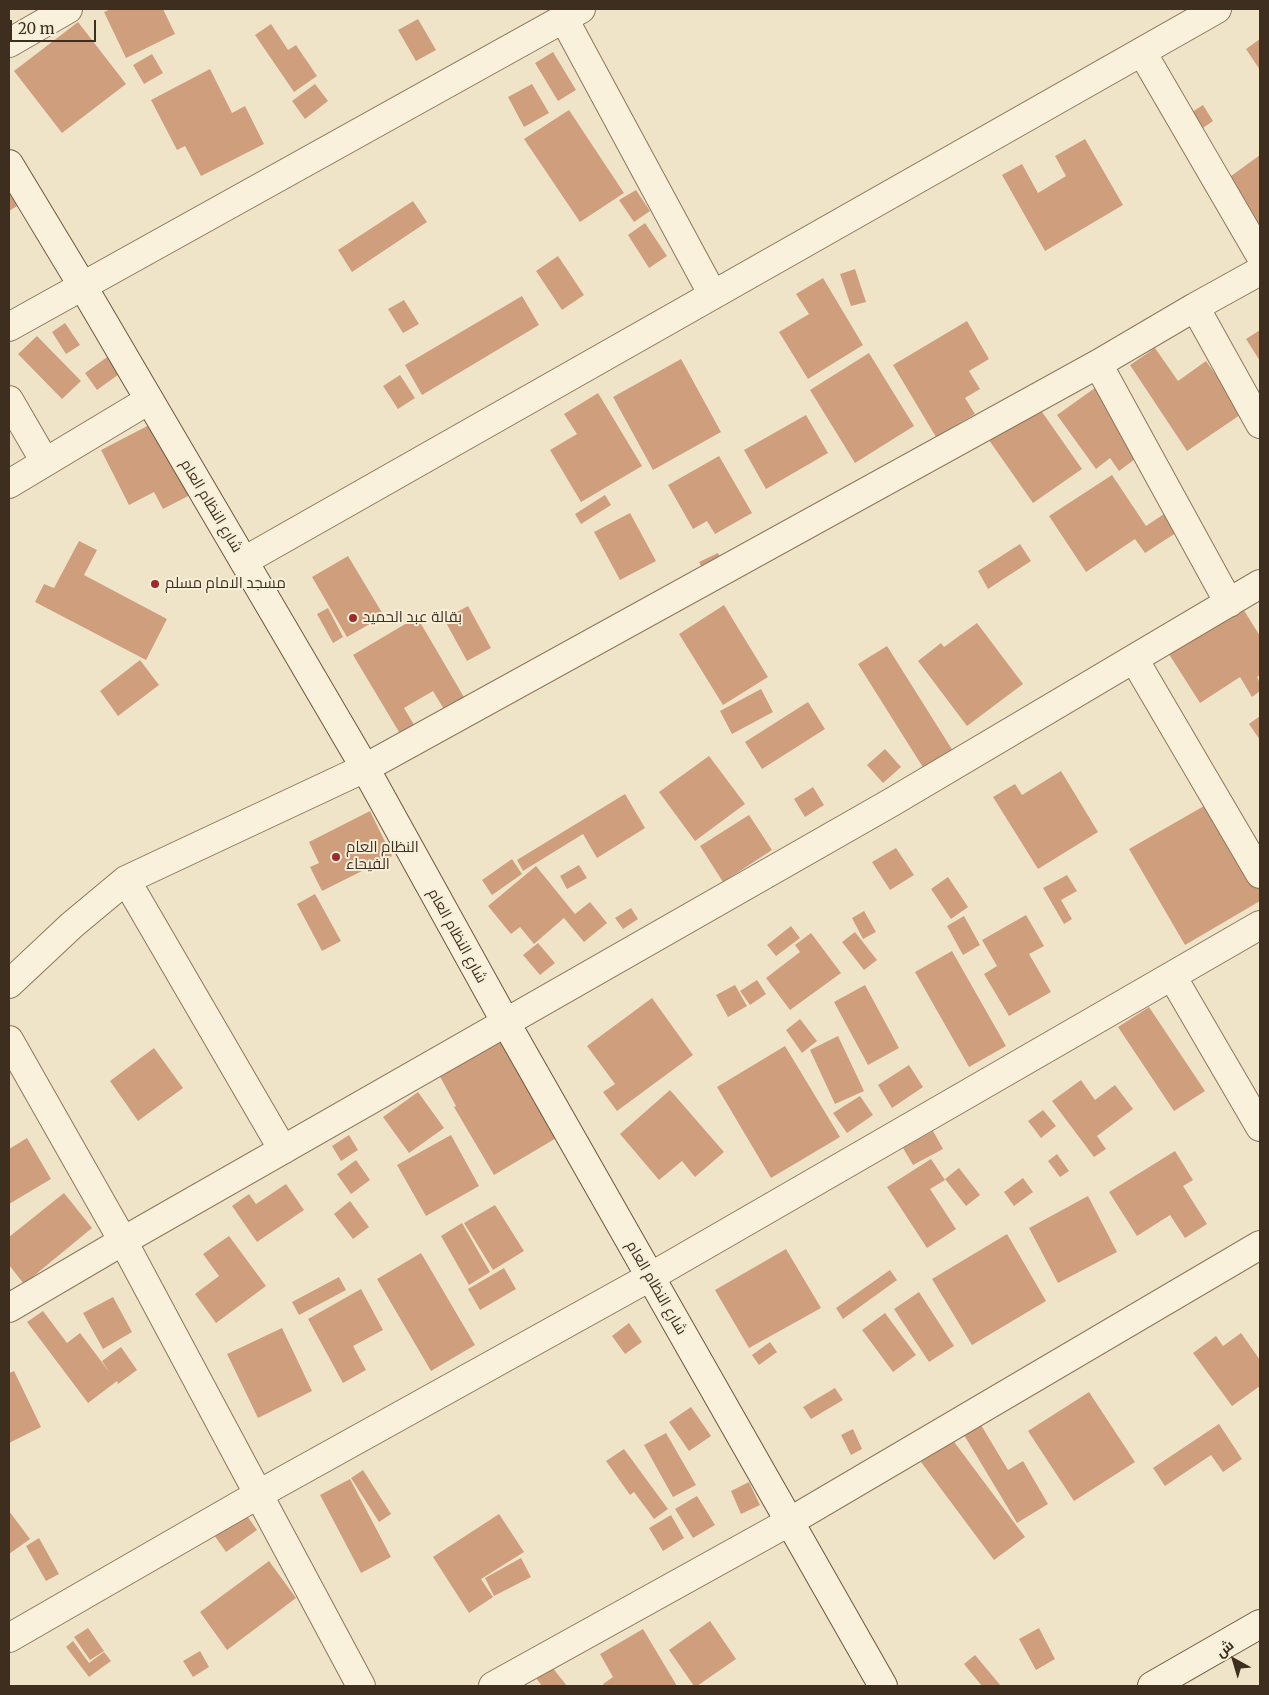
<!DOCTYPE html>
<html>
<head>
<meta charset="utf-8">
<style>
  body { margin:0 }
  #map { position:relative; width:1269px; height:1695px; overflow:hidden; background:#f0e4c8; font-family:Merriweather,Cairo,serif }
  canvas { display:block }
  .frame { position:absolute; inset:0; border:10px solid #3d2e20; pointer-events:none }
  .north { position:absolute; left:1209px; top:1635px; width:50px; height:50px; -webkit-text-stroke:4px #f7eed8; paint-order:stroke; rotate:321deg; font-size:14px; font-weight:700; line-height:20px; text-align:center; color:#3d2e20 }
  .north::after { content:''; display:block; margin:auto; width:18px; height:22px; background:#3d2e20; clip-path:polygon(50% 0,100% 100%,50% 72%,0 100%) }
  .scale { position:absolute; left:10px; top:20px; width:86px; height:22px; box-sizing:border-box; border:2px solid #3d2e20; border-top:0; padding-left:6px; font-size:15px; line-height:18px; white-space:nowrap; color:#3d2e20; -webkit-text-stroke:4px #f7eed8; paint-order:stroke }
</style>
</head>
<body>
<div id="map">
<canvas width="1269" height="1695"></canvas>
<div class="frame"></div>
<div class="north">ش</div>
<div class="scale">20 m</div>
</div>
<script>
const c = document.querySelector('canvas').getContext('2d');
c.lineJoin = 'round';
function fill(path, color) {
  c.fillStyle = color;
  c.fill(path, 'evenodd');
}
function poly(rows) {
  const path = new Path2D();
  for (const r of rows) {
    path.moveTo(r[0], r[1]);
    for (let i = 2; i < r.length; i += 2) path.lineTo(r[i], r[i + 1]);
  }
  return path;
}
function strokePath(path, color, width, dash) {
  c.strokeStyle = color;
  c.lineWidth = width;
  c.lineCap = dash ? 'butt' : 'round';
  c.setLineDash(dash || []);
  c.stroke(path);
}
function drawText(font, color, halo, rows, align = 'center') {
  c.font = font + ' Merriweather,Cairo,serif';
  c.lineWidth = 4;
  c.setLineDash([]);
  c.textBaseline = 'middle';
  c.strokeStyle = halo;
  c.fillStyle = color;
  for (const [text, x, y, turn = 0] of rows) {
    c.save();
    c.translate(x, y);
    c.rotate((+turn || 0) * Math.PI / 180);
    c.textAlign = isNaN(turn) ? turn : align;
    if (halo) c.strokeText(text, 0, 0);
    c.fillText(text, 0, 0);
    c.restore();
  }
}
fill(poly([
  [111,9,163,9,175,34,126,58,104,12],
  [418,19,436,50,416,61,398,30],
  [78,22,126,84,62,133,14,71],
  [271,24,288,50,296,45,317,76,294,92,255,35],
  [1260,39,1260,70,1246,49],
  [553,52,576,90,558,101,535,63],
  [152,54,163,73,144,84,133,65],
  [210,69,232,113,245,106,264,144,201,176,185,146,177,150,151,100],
  [315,84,328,101,305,119,292,101],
  [532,84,549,113,524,127,508,97],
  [1203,105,1213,121,1197,132,1186,116],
  [569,110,624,193,580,222,524,139],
  [1085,139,1123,205,1045,251,1002,175,1022,164,1038,193,1066,176,1055,156],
  [1260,155,1260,240,1220,184],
  [9,171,27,200,9,211],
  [636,190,650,211,634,222,619,200],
  [413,201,427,222,352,272,338,250],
  [645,223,667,256,649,268,628,235],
  [558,256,584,295,562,310,536,271],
  [855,269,866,302,851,306,840,274],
  [823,278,863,345,808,379,779,332,809,314,796,294],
  [522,296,539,325,422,395,405,365],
  [404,300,419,324,403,333,388,309],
  [967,321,989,359,969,371,980,389,965,398,975,414,936,437,893,365],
  [65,323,80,345,66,354,52,332],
  [1260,330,1260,361,1246,339],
  [37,336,81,381,62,399,18,354],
  [1155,348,1178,381,1206,361,1243,413,1187,451,1130,365],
  [869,353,914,426,855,463,810,390],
  [110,355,122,372,97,390,85,373],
  [681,359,721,432,653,470,613,397],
  [400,375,415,398,398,409,383,386],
  [1099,385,1147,450,1119,471,1110,458,1096,469,1057,415],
  [598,393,642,466,581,502,550,450,577,434,564,414],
  [1033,399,1082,469,1033,503,984,433],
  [806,415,828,453,766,489,744,450],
  [155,422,192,494,163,509,154,492,129,505,101,450],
  [719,456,752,513,715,534,707,521,693,529,668,485],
  [1112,475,1146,526,1173,508,1185,527,1145,553,1135,539,1086,572,1049,516],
  [605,495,611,505,581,524,575,514],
  [630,513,656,561,620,580,594,532],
  [79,541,97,550,84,575,167,619,146,660,35,602,44,584,54,588],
  [1020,544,1031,561,988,589,978,571],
  [718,553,725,568,707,577,699,562],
  [348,556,384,616,347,637,312,577],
  [1240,604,1260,636,1260,675,1257,677,1260,683,1260,691,1252,697,1240,677,1200,703,1167,651],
  [724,605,768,677,723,705,679,634],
  [468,606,491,648,467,661,444,619],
  [328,608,343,637,333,643,317,614],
  [417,617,468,704,448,716,433,691,404,708,416,728,402,737,353,655],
  [977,623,1023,684,967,726,918,661,941,643,944,647],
  [887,646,953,751,924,769,858,664],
  [140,660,159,685,118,716,100,691],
  [761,689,773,712,732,734,720,711],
  [808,702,825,729,762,769,745,742],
  [1260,716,1260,740,1249,724],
  [885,749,901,767,883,783,867,765],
  [709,756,745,804,695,841,659,792],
  [1061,771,1098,832,1038,869,993,797,1015,784,1022,795],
  [813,787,824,805,805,817,794,799],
  [625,794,645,828,597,858,583,834,523,871,517,860],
  [1211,802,1260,887,1260,901,1185,945,1129,849],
  [370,811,392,856,322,891,310,867,319,863,309,842],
  [749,815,772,850,723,882,700,846],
  [896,848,914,875,890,890,872,862],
  [512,859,522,874,492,895,482,880],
  [579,865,587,878,567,889,560,876],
  [536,866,575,914,590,902,607,923,584,942,564,918,534,944,520,927,511,934,488,906],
  [1067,875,1077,891,1061,900,1072,919,1064,924,1043,888],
  [948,877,968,907,951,919,931,889],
  [315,894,341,941,322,951,297,904],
  [631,908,638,919,623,929,615,918],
  [864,911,876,932,863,939,852,918],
  [1026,915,1044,946,1029,954,1051,992,1009,1016,984,974,997,966,982,940],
  [964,916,980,945,963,955,947,926],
  [791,926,800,938,776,956,767,945],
  [855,932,877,960,864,970,842,942],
  [811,933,841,973,790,1010,766,978,800,952,795,945],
  [538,943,555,963,540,975,523,955],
  [952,951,1006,1046,969,1067,915,972],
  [757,980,766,994,750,1005,740,991],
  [735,985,747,1006,728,1017,716,995],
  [865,985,899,1048,868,1065,834,1002],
  [652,998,693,1055,617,1111,603,1092,615,1084,587,1046],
  [1149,1007,1205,1091,1174,1111,1118,1027],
  [800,1019,817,1041,802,1053,786,1030],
  [838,1036,864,1091,835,1104,810,1050],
  [498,1038,514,1067,521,1063,563,1134,494,1175,454,1107,456,1106,438,1073],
  [785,1046,840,1137,771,1178,717,1087],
  [154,1048,183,1088,138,1121,110,1081],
  [909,1065,923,1087,892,1108,878,1085],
  [1081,1080,1095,1100,1115,1085,1133,1109,1097,1136,1106,1149,1094,1157,1052,1101],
  [670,1090,724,1152,695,1177,682,1161,659,1180,620,1134],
  [418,1092,444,1128,409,1153,383,1117],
  [860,1096,873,1115,847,1133,833,1113],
  [1043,1110,1056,1126,1041,1138,1028,1121],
  [933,1131,943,1149,913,1165,903,1148],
  [349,1135,358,1150,341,1161,332,1146],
  [451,1135,479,1186,426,1216,397,1165],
  [27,1138,51,1179,9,1204,9,1149],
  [1175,1151,1193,1180,1183,1186,1207,1224,1185,1238,1170,1215,1137,1236,1109,1192],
  [1057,1154,1069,1171,1060,1177,1048,1161],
  [931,1159,945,1180,930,1189,956,1229,927,1248,887,1187],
  [356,1160,370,1180,351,1194,337,1174],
  [959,1168,980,1195,966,1206,945,1179],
  [1023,1178,1033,1192,1014,1206,1004,1192],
  [286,1184,304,1210,257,1242,232,1206,249,1194,256,1204],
  [64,1193,92,1228,24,1284,9,1265,9,1237],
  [1088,1196,1117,1252,1058,1283,1029,1228],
  [350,1201,369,1227,353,1239,334,1214],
  [495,1205,524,1251,493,1270,464,1223],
  [462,1223,490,1272,469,1285,441,1236],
  [1007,1234,1046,1301,972,1345,932,1279],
  [229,1236,266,1286,216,1323,195,1294,219,1276,203,1254],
  [786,1249,821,1308,749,1348,715,1290],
  [421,1253,475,1345,431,1371,377,1279],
  [504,1268,516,1289,480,1310,468,1289],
  [890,1270,897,1280,843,1319,836,1308],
  [339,1277,346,1290,299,1315,292,1302],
  [361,1289,383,1330,353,1346,366,1370,343,1383,308,1319],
  [919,1292,954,1346,929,1362,894,1309],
  [113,1297,132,1332,103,1349,83,1313],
  [43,1311,67,1343,80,1333,110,1373,102,1361,121,1347,137,1370,118,1384,117,1381,88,1403,27,1322],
  [885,1313,916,1355,893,1372,862,1330],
  [629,1323,642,1342,625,1354,612,1336],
  [282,1328,312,1391,258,1418,227,1354],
  [1241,1333,1260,1360,1260,1386,1232,1406,1193,1353,1216,1336,1223,1346],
  [770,1342,777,1352,759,1365,752,1355],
  [14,1371,41,1427,9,1443,9,1373],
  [835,1388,843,1400,811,1419,803,1407],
  [1089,1392,1135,1462,1074,1501,1028,1431],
  [691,1407,711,1436,689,1451,669,1422],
  [1219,1424,1242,1459,1223,1472,1211,1455,1165,1486,1153,1468],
  [981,1425,1008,1470,1023,1461,1048,1504,1017,1523,964,1435],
  [853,1429,862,1449,851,1455,841,1435],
  [666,1433,696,1485,673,1497,644,1445],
  [952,1439,1025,1537,994,1560,921,1462],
  [624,1449,668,1509,654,1519,634,1492,630,1495,606,1461],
  [363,1470,391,1514,379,1522,351,1478],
  [350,1479,391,1557,361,1573,320,1495],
  [749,1482,760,1505,741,1514,731,1491],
  [697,1496,715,1525,693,1538,675,1509],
  [9,1511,30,1539,9,1554],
  [245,1513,257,1530,226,1552,214,1535],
  [499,1514,524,1552,481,1579,493,1597,469,1613,433,1557],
  [671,1515,684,1538,663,1551,649,1528],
  [39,1538,59,1574,46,1581,26,1546],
  [521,1558,531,1577,494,1596,485,1578],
  [269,1561,296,1598,227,1650,200,1612],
  [710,1621,736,1659,697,1686,694,1686,669,1650],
  [88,1628,104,1651,90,1660,74,1637],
  [1039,1628,1055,1659,1036,1670,1019,1639],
  [643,1629,677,1686,604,1686,603,1684,613,1677,600,1654],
  [73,1641,89,1663,104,1652,111,1661,89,1677,66,1647],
  [200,1651,209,1667,193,1677,183,1661],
  [975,1655,1001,1686,982,1686,964,1664],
  [552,1667,567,1686,542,1686,536,1678]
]), '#cf9f7d');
const street = poly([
  [564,19,713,295],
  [9,43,68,9],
  [1142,52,1260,255],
  [1195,307,1260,424],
  [9,327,581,9],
  [1098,364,1229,603],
  [9,400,45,462],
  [9,484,149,400],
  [244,561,1217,9],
  [1134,659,1260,874],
  [126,880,283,1150],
  [1172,976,1260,1127],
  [9,984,72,925,126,880,365,768,1098,364,1195,307,1260,271],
  [9,1040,123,1241,361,1686],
  [9,1308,123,1241,892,802,1260,584],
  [9,1638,259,1494,650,1277,1260,925],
  [493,1686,789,1522,1260,1245]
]);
const secondary = poly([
  [9,164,82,285,365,768,506,1023,883,1686],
  [1152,1686,1260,1624]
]);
strokePath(street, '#8d765c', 30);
strokePath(secondary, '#6f573f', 30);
strokePath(street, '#faf1dc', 28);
strokePath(secondary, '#faf1dc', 28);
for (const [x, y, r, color] of [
  [155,584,5,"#9e2a2b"],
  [353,618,5,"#9e2a2b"],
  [336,857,5,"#9e2a2b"]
]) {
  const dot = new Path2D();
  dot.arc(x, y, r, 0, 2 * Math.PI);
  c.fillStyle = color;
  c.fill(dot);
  strokePath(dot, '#f7eed8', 2);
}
drawText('15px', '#3d2e20', '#f7eed8', [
  ["شارع النظام العام",211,506,59],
  ["شارع النظام العام",457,936,61],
  ["شارع النظام العام",656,1288,60]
]);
drawText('15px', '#3d2e20', '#f7eed8', [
  ["مسجد الامام مسلم",165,584],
  ["بقالة عبد الحميد",363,618],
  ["النظام العام",346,848],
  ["الفيحاء",346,865]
], 'left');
</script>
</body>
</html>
